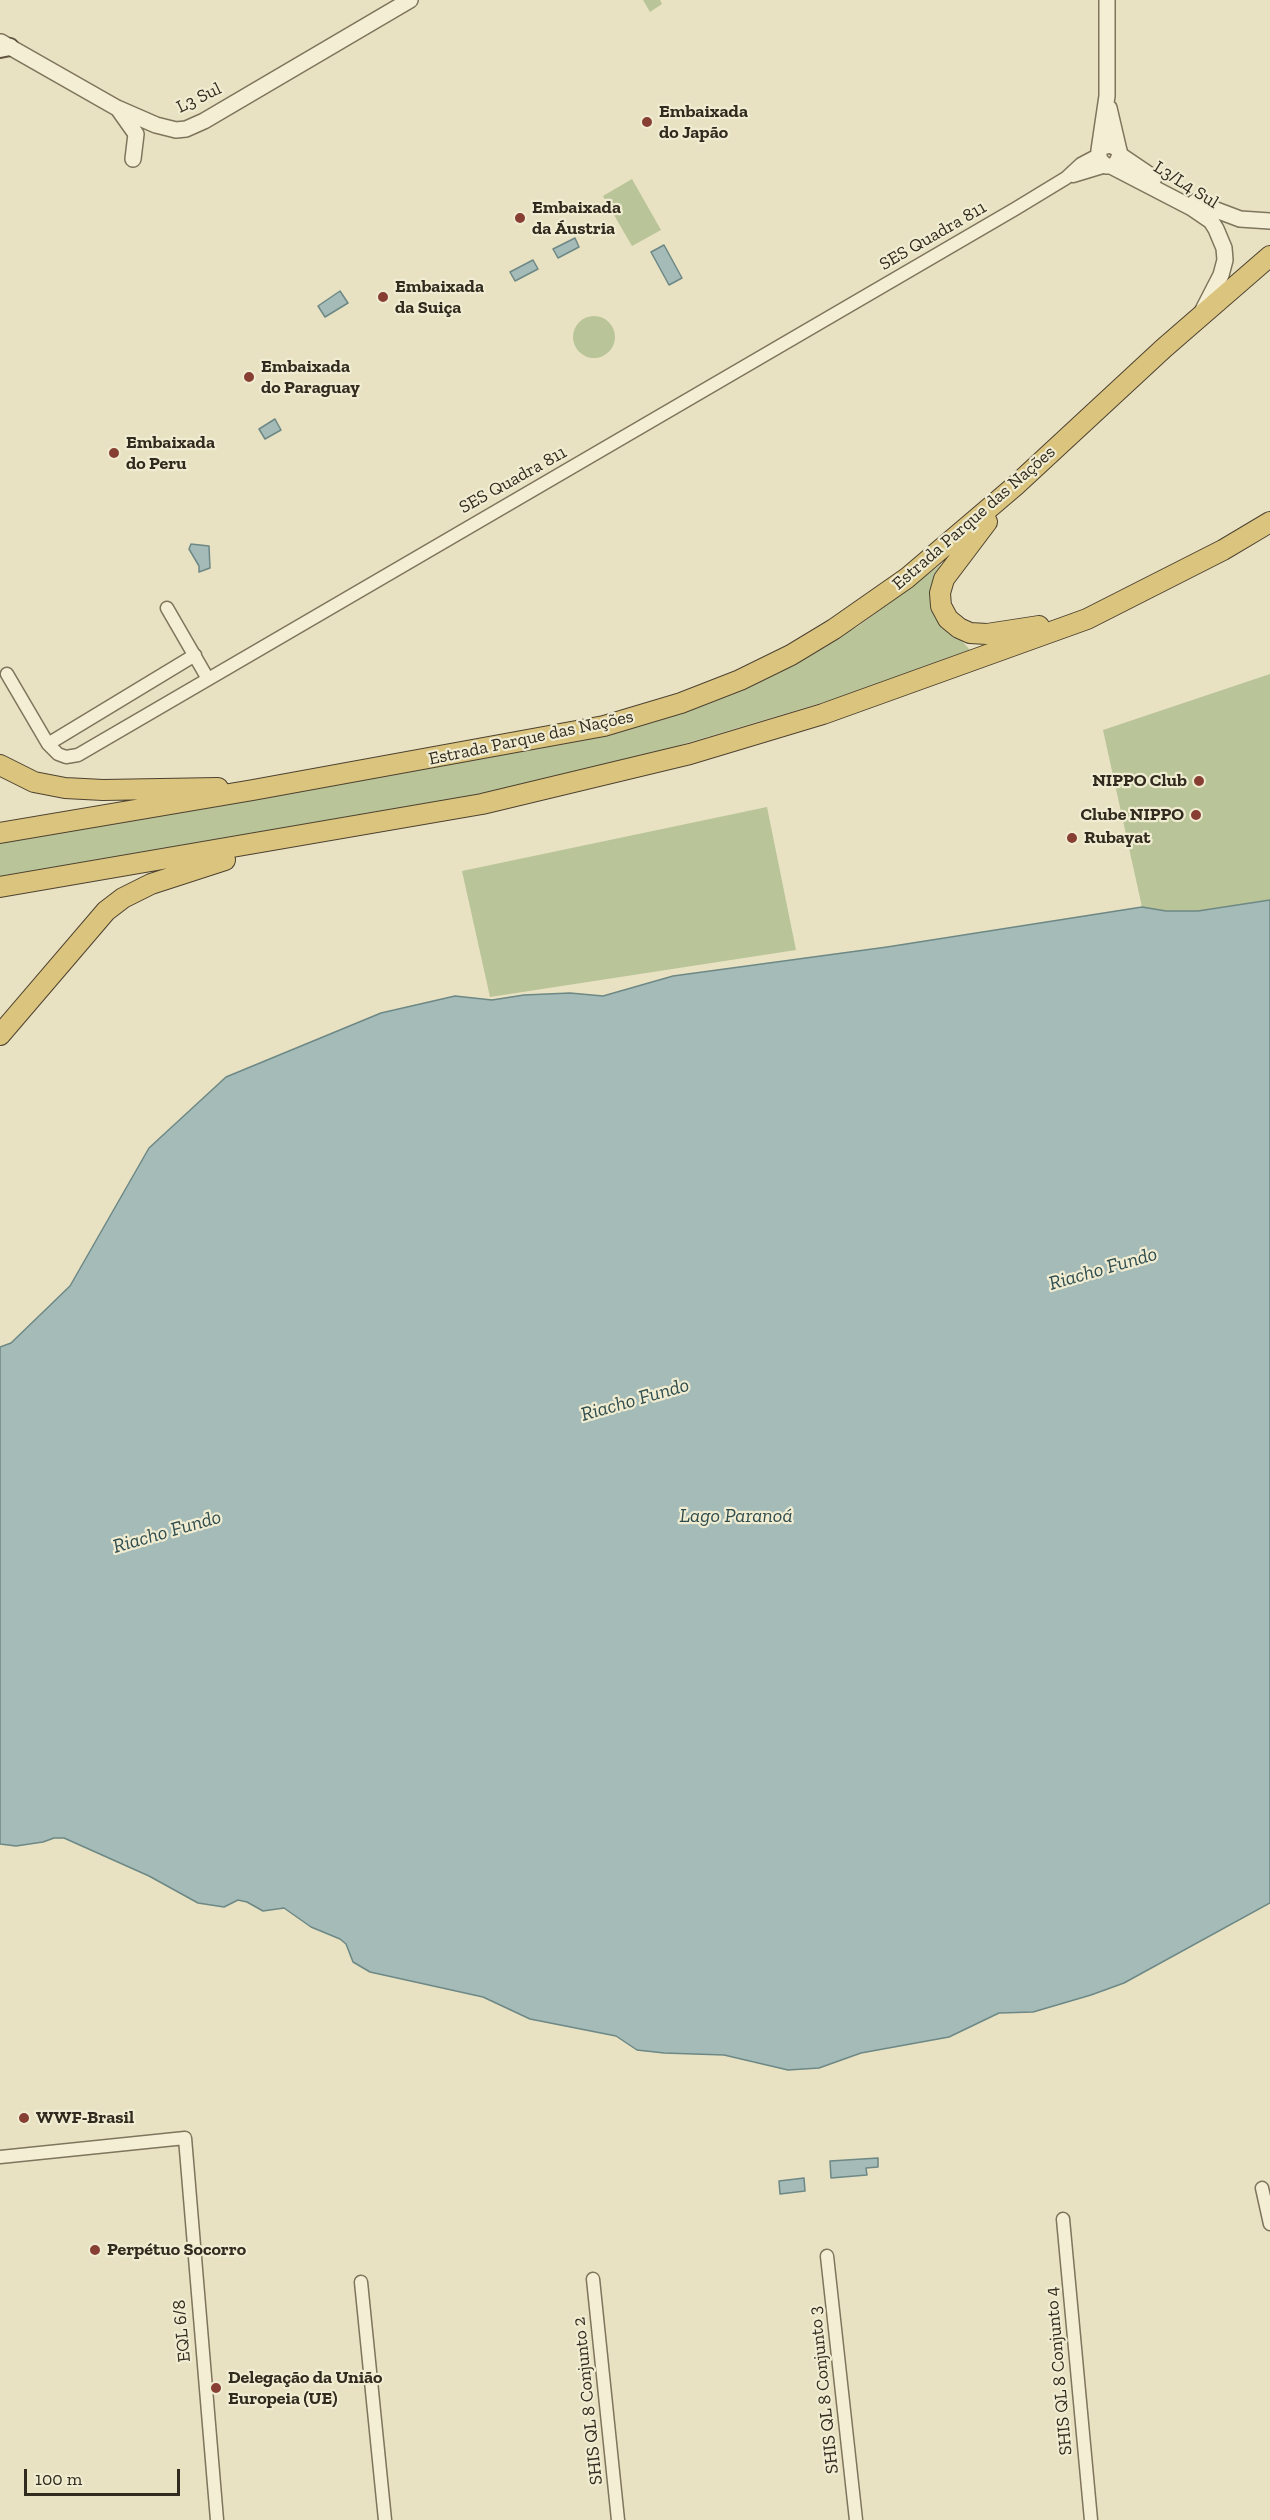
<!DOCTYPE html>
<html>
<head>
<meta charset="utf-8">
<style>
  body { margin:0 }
  #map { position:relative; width:1270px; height:2520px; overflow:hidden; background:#e8e2c3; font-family:"Zilla Slab",serif }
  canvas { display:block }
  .scale { position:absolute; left:24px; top:2469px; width:156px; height:27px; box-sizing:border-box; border:3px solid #312a1e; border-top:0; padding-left:8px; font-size:18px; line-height:21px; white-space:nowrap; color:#312a1e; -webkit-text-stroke:4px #f0ecd1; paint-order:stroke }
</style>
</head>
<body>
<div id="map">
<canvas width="1270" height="2520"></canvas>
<div class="scale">100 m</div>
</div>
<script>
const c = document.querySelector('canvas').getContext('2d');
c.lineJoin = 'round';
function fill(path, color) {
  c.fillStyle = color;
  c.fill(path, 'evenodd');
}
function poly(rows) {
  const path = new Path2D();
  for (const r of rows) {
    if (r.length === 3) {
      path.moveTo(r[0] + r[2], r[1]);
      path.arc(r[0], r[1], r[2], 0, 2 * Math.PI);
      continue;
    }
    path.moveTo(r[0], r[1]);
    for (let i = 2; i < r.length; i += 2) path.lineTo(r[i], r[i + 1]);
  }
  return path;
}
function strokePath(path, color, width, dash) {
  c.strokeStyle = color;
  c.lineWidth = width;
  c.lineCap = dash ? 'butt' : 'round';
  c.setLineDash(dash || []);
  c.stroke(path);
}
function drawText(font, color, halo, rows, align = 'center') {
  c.font = font + ' "Zilla Slab",serif';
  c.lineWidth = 4.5;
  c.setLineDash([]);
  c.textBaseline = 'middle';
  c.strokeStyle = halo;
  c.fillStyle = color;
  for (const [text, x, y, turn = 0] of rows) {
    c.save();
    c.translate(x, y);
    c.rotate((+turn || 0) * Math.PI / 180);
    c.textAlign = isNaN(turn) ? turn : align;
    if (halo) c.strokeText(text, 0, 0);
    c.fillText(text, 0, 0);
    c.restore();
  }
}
fill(poly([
  [643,0,660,0,662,4,650,12],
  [632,179,661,230,632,246,603,196],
  [594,337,21],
  [962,549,937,613,970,650,854,693,617,764,420,809,0,881,0,843,564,744,651,723,708,704,745,687,857,627],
  [1270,674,1270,900,1198,911,1166,911,1142,907,1103,730],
  [767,807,796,950,490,997,462,871]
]), '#b9c498');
const water = poly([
  [575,238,579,247,558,258,553,249,575,238],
  [664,245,682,278,669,285,651,252,664,245],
  [533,260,538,269,515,281,510,272,533,260],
  [340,291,348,303,325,317,318,306,340,291],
  [275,419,281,430,265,439,259,429,275,419],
  [191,544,209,546,210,568,199,572,199,566,189,549,191,544],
  [1270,900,1270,1903,1124,1983,1091,1995,1033,2012,999,2013,949,2037,861,2053,819,2068,788,2070,724,2055,664,2053,637,2050,616,2036,530,2019,483,1997,370,1972,353,1962,346,1944,340,1939,311,1927,284,1908,263,1911,247,1902,238,1900,224,1907,198,1903,149,1876,64,1838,54,1838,43,1842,16,1846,0,1844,0,1347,11,1343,70,1286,149,1148,226,1077,381,1013,455,996,492,1000,524,995,570,993,603,996,673,976,887,947,1142,907,1166,911,1198,911,1270,900],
  [878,2158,878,2167,866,2168,867,2175,831,2178,830,2161,878,2158],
  [804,2178,805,2191,780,2194,779,2181,804,2178]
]);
fill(water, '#a4bbb8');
strokePath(water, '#6d8885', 1.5);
const minor = poly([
  [1073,176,1106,166],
  [167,608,208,679],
  [7,674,48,744,58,754,66,757,78,755,1015,209,1066,178,1081,164,1098,155],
  [48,744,195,655],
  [0,2157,185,2138,217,2520],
  [1262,2188,1270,2224],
  [1063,2219,1091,2520],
  [827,2256,856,2520],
  [593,2279,618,2520],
  [361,2282,385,2520]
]);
const tertiary = poly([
  [1,42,117,108,156,125,176,130,186,129,204,121,410,0],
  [1109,108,1120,155,1116,164,1111,166,1106,166,1099,159,1099,150,1102,147,1111,145,1119,150],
  [119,110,136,134,133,159],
  [1099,150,1107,96,1107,0],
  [1120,155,1154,178],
  [1111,166,1192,208,1211,221,1216,229,1224,248,1225,260,1221,275,1202,312],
  [1195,202,1240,219,1270,221]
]);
const secondary = poly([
  [0,49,10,47]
]);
const trunk = poly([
  [987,522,944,579,940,593,941,606,948,619,959,628,970,633,987,634,1039,626],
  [0,765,34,782,65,788,103,790,218,788],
  [0,833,253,790,604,726,681,703,740,680,791,655,834,629,907,578,1015,486,1164,348,1270,256],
  [0,887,482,804,690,754,823,714,1087,619,1223,550,1270,522],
  [0,1035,106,911,123,898,151,884,225,860]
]);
strokePath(minor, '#7f745c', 15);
strokePath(tertiary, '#7f745c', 18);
strokePath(secondary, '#61553f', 20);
strokePath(trunk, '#4e4230', 22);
strokePath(minor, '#f4efd4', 12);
strokePath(tertiary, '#f4efd4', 15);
strokePath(secondary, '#f4efd4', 16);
strokePath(trunk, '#dac47e', 20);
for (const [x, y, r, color] of [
  [647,122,6,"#873f33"],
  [520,218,6,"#873f33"],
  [383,297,6,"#873f33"],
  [249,377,6,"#873f33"],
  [114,453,6,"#873f33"],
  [1199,781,6,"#873f33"],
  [1196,815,6,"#873f33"],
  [1072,838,6,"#873f33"],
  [24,2118,6,"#873f33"],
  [95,2250,6,"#873f33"],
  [216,2388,6,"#873f33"]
]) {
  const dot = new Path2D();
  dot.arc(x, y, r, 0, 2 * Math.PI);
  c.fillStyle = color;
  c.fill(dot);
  strokePath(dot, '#f0ecd1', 2);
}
drawText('18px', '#312a1e', '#f0ecd1', [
  ["L3 Sul",199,98,-26],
  ["L3/L4 Sul",1186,185,32],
  ["SES Quadra 811",933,236,-30],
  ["SES Quadra 811",513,480,-29],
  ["Estrada Parque das Nações",974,518,-41],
  ["Estrada Parque das Nações",531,738,-12],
  ["EQL 6/8",182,2331,-95],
  ["SHIS QL 8 Conjunto 4",1059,2371,-95],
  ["SHIS QL 8 Conjunto 3",824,2390,-96],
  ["SHIS QL 8 Conjunto 2",588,2401,-96]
]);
drawText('bold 18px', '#312a1e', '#f0ecd1', [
  ["Embaixada",659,112],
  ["do Japão",659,133],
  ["Embaixada",532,208],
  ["da Áustria",532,229],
  ["Embaixada",395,287],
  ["da Suiça",395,308],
  ["Embaixada",261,367],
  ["do Paraguay",261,388],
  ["Embaixada",126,443],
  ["do Peru",126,464],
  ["NIPPO Club",1187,781,"right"],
  ["Clube NIPPO",1184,815,"right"],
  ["Rubayat",1084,838],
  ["WWF-Brasil",36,2118],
  ["Perpétuo Socorro",107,2250],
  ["Delegação da União",228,2378],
  ["Europeia (UE)",228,2399]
], 'left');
drawText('italic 20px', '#2f4d4f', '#f0ecd1', [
  ["Riacho Fundo",1103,1269,-16],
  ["Riacho Fundo",635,1400,-16],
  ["Lago Paranoá",736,1516],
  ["Riacho Fundo",167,1532,-16]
]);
</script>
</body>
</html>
